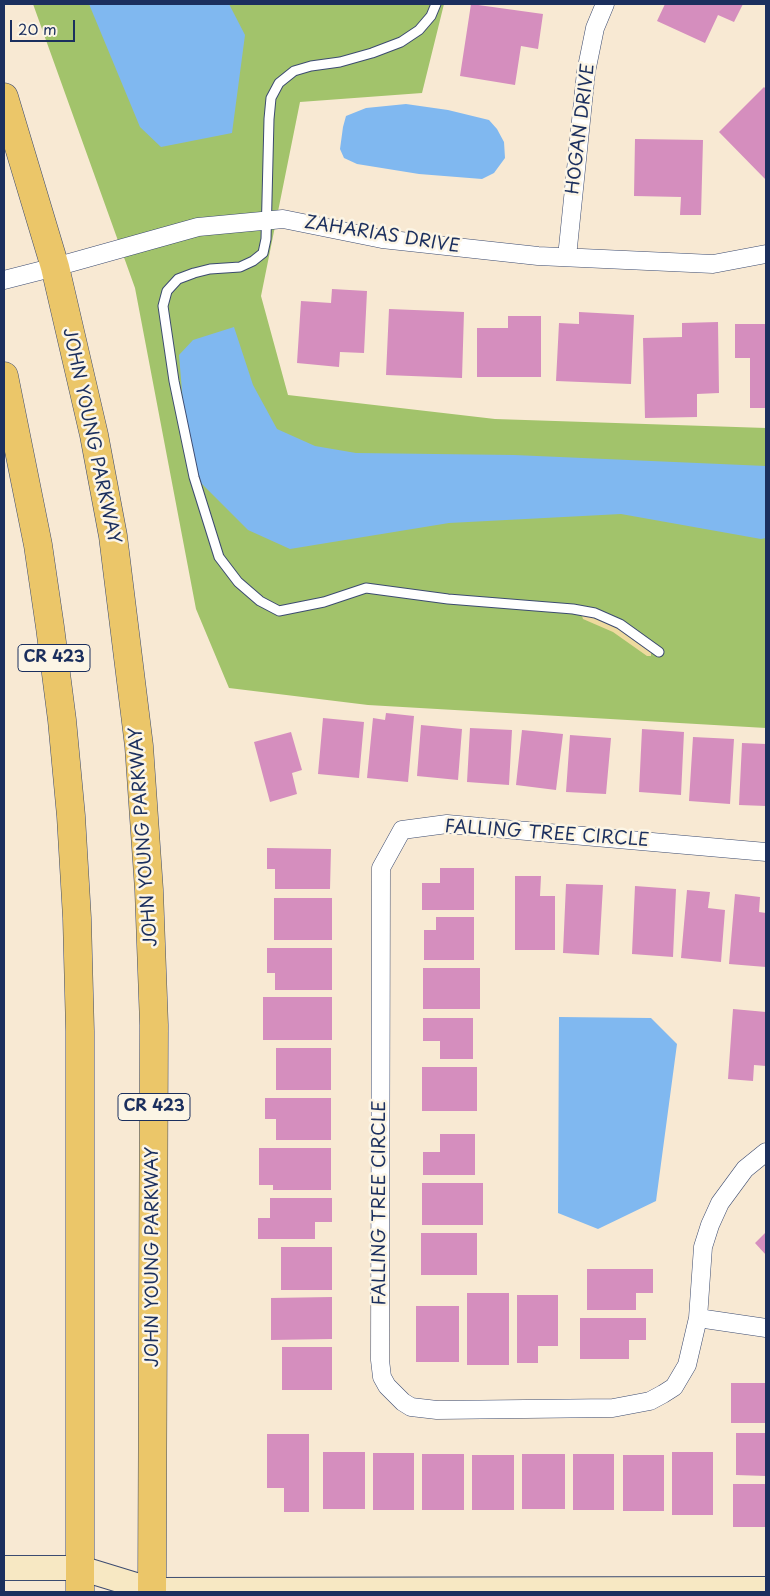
<!DOCTYPE html>
<html>
<head>
<meta charset="utf-8">
<style>
  body { margin:0 }
  #map { position:relative; width:770px; height:1596px; overflow:hidden; background:#f8e9d3; font-family:"Playpen Sans",sans-serif }
  canvas { display:block }
  .frame { position:absolute; inset:0; border:5px solid #1b2f5e; pointer-events:none }
  .scale { position:absolute; left:10px; top:20px; width:65px; height:22px; box-sizing:border-box; border:2px solid #1b2f5e; border-top:0; padding-left:6px; font-size:15px; line-height:18px; white-space:nowrap; color:#1b2f5e; -webkit-text-stroke:4px #fcf5e5; paint-order:stroke }
</style>
</head>
<body>
<div id="map">
<canvas width="770" height="1596"></canvas>
<div class="frame"></div>
<div class="scale">20 m</div>
</div>
<script>
const c = document.querySelector('canvas').getContext('2d');
c.lineJoin = 'round';
function fill(path, color) {
  c.fillStyle = color;
  c.fill(path, 'evenodd');
}
function poly(rows) {
  const path = new Path2D();
  for (const r of rows) {
    path.moveTo(r[0], r[1]);
    for (let i = 2; i < r.length; i += 2) path.lineTo(r[i], r[i + 1]);
  }
  return path;
}
function strokePath(path, color, width, dash) {
  c.strokeStyle = color;
  c.lineWidth = width;
  c.lineCap = dash ? 'butt' : 'round';
  c.setLineDash(dash || []);
  c.stroke(path);
}
function drawText(font, color, halo, rows, align = 'center') {
  c.font = font + ' "Playpen Sans",sans-serif';
  c.lineWidth = 5;
  c.setLineDash([]);
  c.textBaseline = 'middle';
  c.strokeStyle = halo;
  c.fillStyle = color;
  for (const [text, x, y, turn = 0] of rows) {
    c.save();
    c.translate(x, y);
    c.rotate((+turn || 0) * Math.PI / 180);
    c.textAlign = isNaN(turn) ? turn : align;
    if (halo) c.strokeText(text, 0, 0);
    c.fillText(text, 0, 0);
    c.restore();
  }
}
fill(poly([
  [33,4,444,4,422,93,300,102,261,296,288,395,495,419,766,428,766,728,368,705,229,688,196,609,135,288]
]), '#a2c36b');
fill(poly([
  [585,614,602,619,616,626,651,651,651,656,647,656,613,632,583,619,582,616]
]), '#eeda9e');
fill(poly([
  [89,4,229,4,245,35,232,133,161,147,140,127],
  [406,104,448,110,489,120,497,129,504,142,505,158,494,173,482,179,419,174,357,164,344,158,340,149,343,127,346,116,366,108],
  [234,327,253,385,277,429,315,446,356,453,514,455,766,466,766,538,761,539,621,514,449,523,290,549,248,530,198,480,184,415,179,355,193,340],
  [559,1017,651,1018,677,1044,656,1201,598,1229,558,1213]
]), '#80b8f0');
fill(poly([
  [471,4,543,14,538,49,521,46,515,85,460,76],
  [665,4,743,4,734,22,718,15,705,43,657,21],
  [764,87,766,89,766,180,719,132],
  [635,139,703,140,701,215,680,215,681,197,634,196],
  [332,289,367,291,364,353,340,352,339,367,297,363,301,301,331,303],
  [389,309,464,312,462,378,386,375],
  [579,312,634,315,631,384,556,381,559,323,579,324],
  [508,316,541,316,541,377,477,377,477,328,508,328],
  [718,322,719,393,697,394,697,417,645,418,643,338,682,337,682,323],
  [735,324,766,324,766,408,750,408,750,358,735,358],
  [386,713,414,716,408,782,367,778,373,718,385,720],
  [323,718,364,722,359,778,318,774],
  [421,725,462,729,458,780,417,776],
  [470,728,512,730,509,785,467,782],
  [642,729,684,732,681,795,639,792],
  [522,730,563,734,556,790,516,785],
  [291,732,302,770,292,773,297,794,270,802,254,742],
  [570,735,611,738,606,794,566,792],
  [693,737,734,739,730,804,689,801],
  [742,743,766,744,766,806,739,805],
  [267,848,331,849,330,889,275,889,275,869,267,869],
  [440,868,474,868,474,910,422,910,422,883,440,883],
  [515,876,541,876,540,896,555,896,555,950,515,950],
  [566,884,603,885,599,955,563,953],
  [635,886,676,889,673,957,632,954],
  [687,890,710,892,708,908,725,910,721,962,681,958],
  [735,894,760,897,759,912,766,913,766,967,729,964],
  [274,898,332,898,332,940,274,940],
  [436,917,474,917,474,960,424,960,424,930,436,930],
  [267,948,332,948,332,990,275,990,275,973,267,973],
  [423,968,480,968,480,1009,423,1009],
  [263,997,332,997,332,1040,263,1040],
  [733,1009,766,1012,766,1066,754,1065,753,1081,728,1079],
  [423,1018,473,1018,473,1059,440,1059,440,1041,423,1041],
  [276,1048,331,1048,331,1090,276,1090],
  [422,1067,477,1067,477,1111,422,1111],
  [265,1098,331,1098,331,1140,276,1140,276,1119,265,1119],
  [440,1134,475,1134,475,1175,423,1175,423,1152,440,1152],
  [259,1148,331,1148,331,1190,273,1190,273,1185,259,1185],
  [422,1183,483,1183,483,1225,422,1225],
  [270,1198,332,1198,332,1222,315,1222,315,1239,258,1239,258,1218,270,1218],
  [766,1232,766,1255,755,1243],
  [421,1233,477,1233,477,1275,421,1275],
  [281,1247,332,1247,332,1290,281,1290],
  [587,1269,653,1269,653,1293,636,1293,636,1310,587,1310],
  [467,1293,509,1293,509,1365,467,1365],
  [517,1295,558,1295,558,1346,538,1346,538,1363,517,1363],
  [332,1297,332,1339,271,1340,271,1298],
  [416,1306,459,1306,459,1362,416,1362],
  [580,1318,646,1318,646,1340,629,1340,629,1359,580,1359],
  [282,1347,332,1347,332,1390,282,1390],
  [731,1383,766,1383,766,1423,731,1423],
  [736,1433,766,1433,766,1476,736,1475],
  [267,1434,309,1434,309,1512,284,1512,284,1488,267,1488],
  [323,1452,365,1452,365,1509,323,1509],
  [672,1452,713,1452,713,1515,672,1515],
  [373,1453,414,1453,414,1510,373,1510],
  [422,1454,464,1454,464,1510,422,1510],
  [522,1454,565,1454,565,1509,522,1509],
  [573,1454,614,1454,614,1510,573,1510],
  [472,1455,514,1455,514,1510,472,1510],
  [623,1455,664,1455,664,1511,623,1511],
  [733,1484,766,1484,766,1527,733,1527]
]), '#d58ebe');
const lane = poly([
  [436,4,431,16,419,30,401,42,372,53,340,62,311,66,294,71,279,83,271,98,269,119,266,239,263,253,253,261,240,267,210,269,194,273,178,279,167,291,163,306,174,381,194,477,219,557,238,582,260,601,279,611,324,602,366,588,448,599,573,609,595,613,620,624,659,652]
]);
const street = poly([
  [567,257,586,72,595,28,605,4],
  [4,280,55,267,198,227,283,219,382,239,538,256,713,264,766,254],
  [766,852,447,824,402,830,381,868,380,1360,382,1377,387,1386,403,1402,411,1407,437,1410,613,1408,650,1401,663,1394,674,1387,687,1365,698,1318,703,1247,710,1225,720,1203,745,1169,766,1152],
  [698,1318,766,1328]
]);
const secondary = poly([
  [4,1568,80,1568,152,1590,766,1589]
]);
const highway = poly([
  [4,97,55,267,94,435,113,536,139,746,149,890,154,1025,152,1592],
  [4,376,38,545,50,627,62,720,71,816,77,918,80,1031,80,1592]
]);
strokePath(lane, '#3c4b70', 11);
strokePath(street, '#3c4b70', 19);
strokePath(secondary, '#3c4b70', 26);
strokePath(highway, '#3c4b70', 29);
strokePath(lane, '#fff', 9);
strokePath(street, '#fff', 18);
strokePath(secondary, '#f7e8c3', 24);
strokePath(highway, '#ebc669', 28);
for (const [x, y, w] of [
  [54,658,72],
  [154,1107,72]
]) {
  const box = new Path2D();
  box.roundRect(x - w / 2, y - 13.5, w, 27, 4);
  c.fillStyle = '#fcf5e5';
  c.fill(box);
  strokePath(box, '#1b2f5e', 1);
}
drawText('bold 16px', '#1b2f5e', null, [
  ["CR 423",54,658],
  ["CR 423",154,1107]
]);
drawText('18px', '#1b2f5e', '#fcf5e5', [
  ["HOGAN DRIVE",581,129,-83],
  ["ZAHARIAS DRIVE",382,235,9],
  ["JOHN YOUNG PARKWAY",91,436,78],
  ["FALLING TREE CIRCLE",547,834,4],
  ["JOHN YOUNG PARKWAY",144,837,-94],
  ["FALLING TREE CIRCLE",380,1203,-90],
  ["JOHN YOUNG PARKWAY",153,1257,-90]
]);
</script>
</body>
</html>
